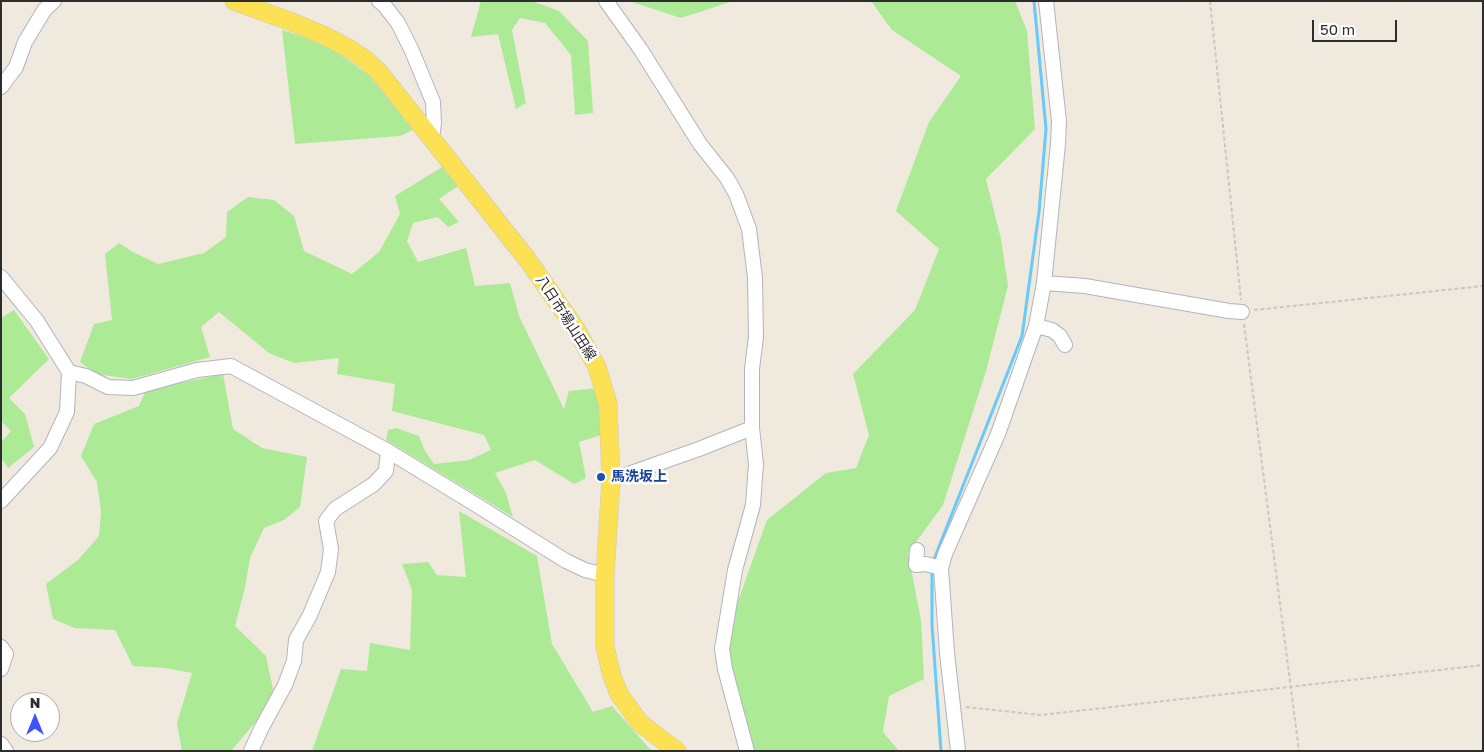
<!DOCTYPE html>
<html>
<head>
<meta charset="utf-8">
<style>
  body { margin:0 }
  #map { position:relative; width:1484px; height:752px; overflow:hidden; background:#efe9de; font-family:"Golos Text",sans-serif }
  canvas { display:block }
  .frame { position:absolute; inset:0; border:2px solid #2d2d2d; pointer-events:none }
  .north { position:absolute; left:10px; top:692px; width:50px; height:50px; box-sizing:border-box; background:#fff; border:1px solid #ababab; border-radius:50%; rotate:0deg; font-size:14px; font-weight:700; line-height:20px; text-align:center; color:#2d2d2d }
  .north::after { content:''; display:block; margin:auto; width:18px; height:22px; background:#3b53ff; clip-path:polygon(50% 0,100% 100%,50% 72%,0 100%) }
  .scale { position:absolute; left:1312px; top:20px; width:85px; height:22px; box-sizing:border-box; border:2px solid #2d2d2d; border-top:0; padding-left:6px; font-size:15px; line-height:18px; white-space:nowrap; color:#2d2d2d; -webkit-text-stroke:4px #fff; paint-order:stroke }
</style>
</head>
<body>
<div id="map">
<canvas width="1484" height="752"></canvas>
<div class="frame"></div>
<div class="north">N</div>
<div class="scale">50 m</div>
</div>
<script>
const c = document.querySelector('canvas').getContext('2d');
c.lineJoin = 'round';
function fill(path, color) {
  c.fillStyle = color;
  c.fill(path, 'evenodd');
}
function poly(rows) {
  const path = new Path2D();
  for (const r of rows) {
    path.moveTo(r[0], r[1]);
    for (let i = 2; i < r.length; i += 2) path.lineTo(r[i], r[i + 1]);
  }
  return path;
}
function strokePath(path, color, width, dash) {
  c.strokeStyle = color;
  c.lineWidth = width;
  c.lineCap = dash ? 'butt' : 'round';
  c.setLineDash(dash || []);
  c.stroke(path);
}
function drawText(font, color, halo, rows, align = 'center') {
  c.font = font + ' "Golos Text","Noto Sans JP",sans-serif';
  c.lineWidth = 5;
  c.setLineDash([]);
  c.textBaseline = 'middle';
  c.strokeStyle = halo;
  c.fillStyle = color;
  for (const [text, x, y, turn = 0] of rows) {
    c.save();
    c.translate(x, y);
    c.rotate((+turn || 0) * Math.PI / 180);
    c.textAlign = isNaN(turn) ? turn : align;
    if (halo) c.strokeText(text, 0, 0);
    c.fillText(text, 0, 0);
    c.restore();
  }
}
fill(poly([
  [481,1,532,1,559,11,588,41,593,113,575,115,571,55,545,23,520,18,512,30,526,103,516,109,498,34,471,37],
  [629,1,733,1,681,18],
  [871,1,1015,1,1027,31,1035,129,986,179,1001,239,1008,286,986,371,943,505,908,553,921,620,924,679,889,696,883,732,899,751,743,751,723,643,767,520,826,473,856,468,869,435,853,374,915,310,939,249,896,211,929,122,961,76,892,30],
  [282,30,307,38,335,51,369,75,413,130,400,136,295,144],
  [442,167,458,186,439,199,459,222,448,227,438,217,413,223,407,241,418,262,466,248,475,286,510,283,519,316,564,409,569,391,599,388,601,435,579,442,586,478,574,484,535,460,495,473,506,493,513,517,386,440,388,430,396,428,419,436,425,451,434,464,469,460,491,450,484,435,392,411,395,384,337,374,339,358,294,363,269,353,219,312,201,327,210,357,132,379,96,374,80,362,94,324,112,320,105,254,119,243,133,252,158,264,204,253,226,237,227,212,248,197,274,200,294,216,304,251,352,274,379,252,400,214,395,196],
  [14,310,49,359,9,398,25,414,34,447,8,468,1,458,1,442,11,431,1,421,1,318],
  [223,374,233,429,262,448,307,457,300,507,284,520,264,528,250,558,245,587,235,626,266,656,275,699,231,751,182,751,177,723,192,673,165,668,133,666,115,630,75,628,53,619,46,584,79,559,99,536,101,512,97,482,81,456,94,424,139,406,146,390],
  [459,511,537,556,552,644,593,712,612,706,648,747,653,751,312,751,341,669,367,671,370,643,410,650,412,590,402,564,428,562,437,575,466,577]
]), '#adea96');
strokePath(poly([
  [933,562,1022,336,1039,212,1046,129,1034,1],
  [932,570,932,625,941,751]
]), '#69c9f9', 3);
const minor = poly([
  [379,1,384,5,398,23,412,51,433,102,434,123,432,139],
  [606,1,641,50,700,144,727,178,736,194,749,229,755,278,756,337,752,369,752,428,756,464,753,505,735,570,722,649,725,669,747,751],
  [1,87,16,67,25,42,45,9,54,1],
  [1,277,37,321,69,372,67,412,50,448,1,501],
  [1044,283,1085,286,1229,311,1242,312],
  [1036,326,1052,330,1060,336,1065,345],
  [69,372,86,376,108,387,133,388,197,370,231,366,388,451,478,506,566,561,585,570,605,575],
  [611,480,699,449,752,428],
  [917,550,916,565,926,564,941,568],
  [1,647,6,654,1,669],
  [1,744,6,751],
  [251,751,261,729,285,685,294,661,296,640,310,615,328,572,331,549,326,521,335,509,374,484,386,471,388,451],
  [958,751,947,653,941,568,945,554,998,434,1036,326,1044,283,1058,144,1059,121,1046,1]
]);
const major = poly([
  [234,1,292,22,325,36,348,48,366,60,379,72,527,259,576,329,597,367,608,404,611,480,605,575,605,647,612,676,619,694,640,723,677,751]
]);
strokePath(minor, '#b2b3c1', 16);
strokePath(major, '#c8c8c8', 19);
strokePath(poly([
  [1210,1,1241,300],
  [1254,310,1483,286],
  [1244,324,1299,751],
  [966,707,1041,715,1483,665]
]), '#c8c8c8', 2, [4, 2.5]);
strokePath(minor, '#fff', 14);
strokePath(major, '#fde155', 18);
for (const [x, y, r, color] of [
  [601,477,5,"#1a4fb4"]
]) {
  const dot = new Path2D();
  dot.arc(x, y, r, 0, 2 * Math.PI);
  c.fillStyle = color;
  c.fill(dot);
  strokePath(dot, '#fff', 2);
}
drawText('14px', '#2d2d2d', '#fff', [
  ["八日市場山田線",566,318,57]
]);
drawText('bold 14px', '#164399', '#fff', [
  ["馬洗坂上",611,477]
], 'left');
</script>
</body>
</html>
